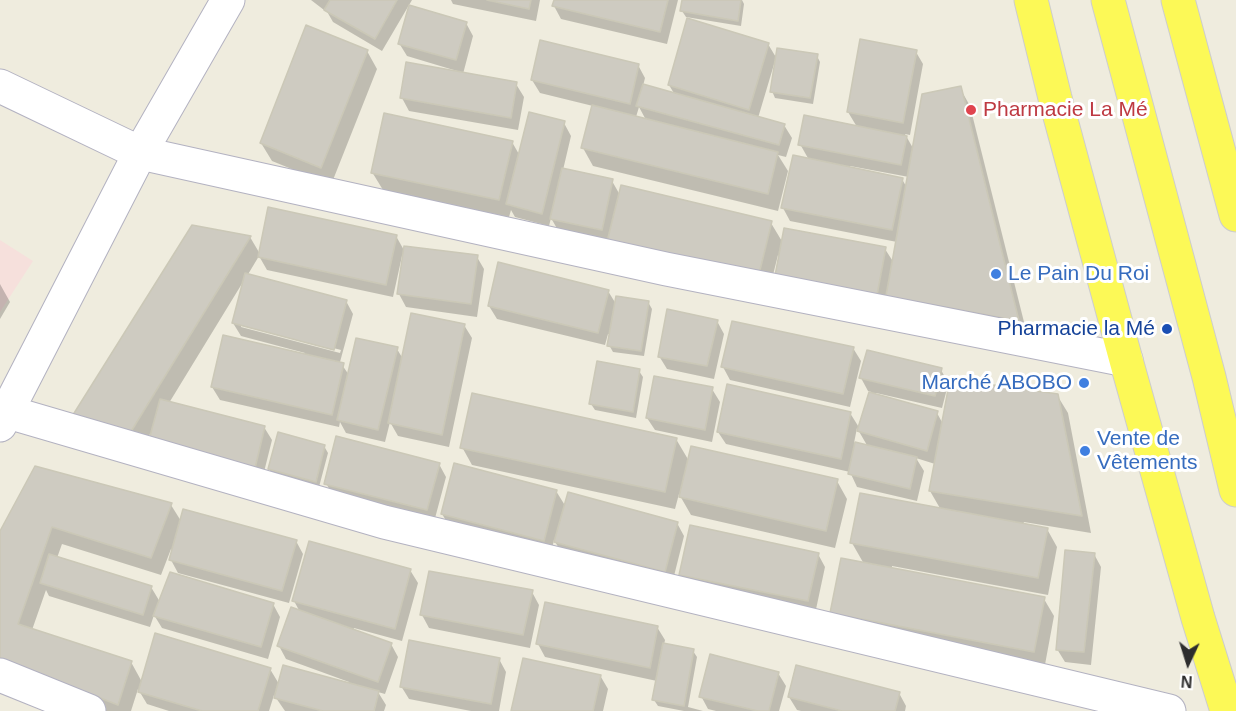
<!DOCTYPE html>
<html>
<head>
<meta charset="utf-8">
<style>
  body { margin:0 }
  #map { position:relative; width:1236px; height:711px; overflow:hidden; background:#efecde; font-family:Arial,sans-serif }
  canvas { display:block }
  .north { position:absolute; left:1158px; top:633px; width:60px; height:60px; -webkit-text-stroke:4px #fff; paint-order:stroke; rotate:184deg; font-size:16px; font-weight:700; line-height:24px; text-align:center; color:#2d2d2d }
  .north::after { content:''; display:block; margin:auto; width:21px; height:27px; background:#2d2d2d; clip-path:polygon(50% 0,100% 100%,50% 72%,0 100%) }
</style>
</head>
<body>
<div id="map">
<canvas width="1236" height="711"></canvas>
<div class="north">N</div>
</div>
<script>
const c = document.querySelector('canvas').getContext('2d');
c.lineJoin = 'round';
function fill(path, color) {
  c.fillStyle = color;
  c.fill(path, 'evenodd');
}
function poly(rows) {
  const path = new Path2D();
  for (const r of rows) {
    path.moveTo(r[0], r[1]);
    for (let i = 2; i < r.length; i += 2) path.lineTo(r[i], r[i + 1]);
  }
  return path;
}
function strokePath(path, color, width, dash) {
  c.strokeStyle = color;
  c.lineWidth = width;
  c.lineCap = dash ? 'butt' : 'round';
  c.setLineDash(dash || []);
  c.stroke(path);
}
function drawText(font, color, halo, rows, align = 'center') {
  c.font = font + ' Arial,sans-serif';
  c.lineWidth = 6;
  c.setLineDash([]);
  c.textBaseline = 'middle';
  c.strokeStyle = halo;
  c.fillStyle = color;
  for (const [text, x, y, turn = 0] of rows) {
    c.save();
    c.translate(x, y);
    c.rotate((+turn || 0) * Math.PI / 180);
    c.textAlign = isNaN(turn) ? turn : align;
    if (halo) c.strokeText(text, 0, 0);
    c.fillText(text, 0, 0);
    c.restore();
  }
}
fill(poly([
  [0,240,33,261,0,312]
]), '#f6e0dc');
fill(poly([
  [311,0,412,0,382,51,333,22,325,8,324,10],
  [451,0,540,0,536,21,453,4],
  [555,0,678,0,667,44,561,19,554,6],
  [684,0,742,0,744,4,741,26,686,17,682,11],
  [466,23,473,36,463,74,516,84,524,97,518,130,409,111,402,98,457,73,457,71,407,56,399,43],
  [768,44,777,59,817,56,820,62,813,104,775,98,772,91,777,62,775,61,758,118,784,125,792,138,786,157,778,155,788,171,778,211,593,166,583,148,593,106,540,93,532,80,638,65,645,78,643,86,675,95,669,85],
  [639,107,646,120,636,117],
  [367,51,377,69,331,185,272,161,261,143],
  [916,52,923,64,910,135,905,134,914,150,960,88,970,106,1028,338,883,313,778,255,768,295,559,232,551,218,549,226,515,217,511,210,509,217,383,190,372,172,512,142,520,156,564,123,571,136,563,170,612,181,620,195,771,223,783,243,885,249,894,263,897,242,790,221,783,208,809,160,800,144,857,127,848,112],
  [850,166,909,177,907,188,902,179,850,169],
  [396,236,405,252,477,257,484,269,477,317,406,307,399,294,404,257,402,256,393,297,267,270,259,256,247,276,346,301,353,314,340,362,349,375,397,349,403,359,464,325,472,338,449,447,398,436,390,422,385,442,346,433,340,422,339,427,220,400,212,387,304,355,305,353,241,336,233,323,243,282,169,403,264,427,272,440,262,480,152,431,137,455,82,435,250,237,260,254],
  [241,324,341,350,340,353,241,327],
  [0,284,10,302,0,319],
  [608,291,616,304,648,302,652,309,644,356,613,352,609,345,611,335,608,334,605,345,497,319,489,306],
  [717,321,724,334,714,379,667,369,659,356],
  [853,348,861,361,850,407,730,380,723,367],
  [941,370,950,386,948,385,942,408,876,393,875,395,937,413,943,424,1057,395,1068,413,1091,533,1024,522,1023,525,1047,529,1057,547,1048,595,892,566,892,569,1044,599,1054,616,1044,670,842,630,832,612,864,564,852,543,941,510,930,491,935,464,916,458,924,471,917,501,857,487,850,472,726,444,718,432,850,413,860,429,871,392,868,391,861,378],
  [857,428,868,447,854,443],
  [639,371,643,377,636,418,595,410,591,404],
  [712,389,720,402,712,442,655,430,647,418],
  [676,439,689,461,837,481,847,499,835,548,691,515,679,494,675,509,472,465,462,447],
  [324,446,328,453,319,487,273,476,269,469],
  [439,464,446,477,434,522,333,496,326,483],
  [556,491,566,507,677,523,684,536,672,584,563,555,554,540,551,553,450,527,442,514],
  [171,505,181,521,296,541,303,554,289,603,178,573,171,560,173,550,171,549,161,575,62,544,57,558,151,587,160,602,273,604,280,617,268,659,162,628,154,615,150,627,49,596,46,590,32,630,131,662,142,682,270,669,279,684,349,684,349,682,286,659,279,646,300,612,294,601,410,570,418,583,402,641,354,628,353,631,391,644,398,657,385,694,378,692,386,705,384,711,285,711,274,695,269,711,169,711,147,704,138,689,131,711,100,711,0,670,0,534],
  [818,554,825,567,815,614,688,587,681,574],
  [1094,554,1101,567,1091,665,1065,662,1057,649],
  [532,592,539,605,530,648,429,628,422,615],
  [657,627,665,640,664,645,693,651,697,657,688,707,703,711,684,711,658,706,654,700,657,681,545,657,538,644],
  [499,659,506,672,499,711,471,711,409,699,401,686],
  [778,673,786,686,779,711,716,711,708,709,701,696],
  [601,677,608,689,603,711,513,711],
  [899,693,906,706,905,711,801,711,797,710,789,697]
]), '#0003');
const building = poly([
  [330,0,397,0,375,39,324,10,330,0],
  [487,0,531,0,529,9,487,0],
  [554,0,668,0,660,32,552,6,554,0],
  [682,0,741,0,738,21,680,11,682,0],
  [409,5,467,22,456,60,398,44,409,5],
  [687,18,769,43,749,110,668,85,687,18],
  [306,25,368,50,321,168,260,143,306,25],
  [860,39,917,50,903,123,847,112,860,39],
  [540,40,639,64,630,104,531,80,540,40],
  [777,48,818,54,810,98,770,92,777,48],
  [406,62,517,82,511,118,400,98,406,62],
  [643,84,785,124,779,145,636,106,643,84],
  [961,86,1019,321,886,296,922,94,961,86],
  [592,105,778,152,768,194,581,148,592,105],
  [529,112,565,121,542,214,506,204,529,112],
  [384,113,513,141,499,200,371,173,384,113],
  [804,115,907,136,901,165,798,145,804,115],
  [793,155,903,178,892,230,781,208,793,155],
  [562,168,613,179,602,230,550,219,562,168],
  [621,185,772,221,758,278,607,242,621,185],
  [268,207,397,235,386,285,258,257,268,207],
  [192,225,251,236,127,438,71,418,192,225],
  [784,228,886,247,876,300,774,281,784,228],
  [404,246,478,255,471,304,397,294,404,246],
  [498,262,609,290,598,333,488,306,498,262],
  [245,273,347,300,334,350,232,323,245,273],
  [616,296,649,301,641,351,607,346,616,296],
  [667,309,718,320,707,366,658,357,667,309],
  [411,313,465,324,442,435,388,423,411,313],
  [732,321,854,347,843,394,721,367,732,321],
  [223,335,344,363,332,415,211,387,223,335],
  [356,338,398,347,378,430,337,420,356,338],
  [867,350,942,368,935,396,859,378,867,350],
  [597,361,640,369,633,412,589,404,597,361],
  [654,376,713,387,705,430,646,418,654,376],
  [950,379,1058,394,1082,516,929,491,950,379],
  [727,384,851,412,841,459,717,432,727,384],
  [869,392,938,411,927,451,857,431,869,392],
  [472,393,677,438,665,492,460,448,472,393],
  [160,399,265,426,255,468,149,440,160,399],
  [278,432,325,445,316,482,268,469,278,432],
  [336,436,440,463,427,510,324,484,336,436],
  [855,442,917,457,910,489,848,474,855,442],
  [691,446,838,479,826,531,679,497,691,446],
  [454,463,557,490,544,541,441,514,454,463],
  [35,466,172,503,151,558,52,527,18,624,132,661,118,705,0,658,0,531,35,466],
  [568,492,678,522,665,572,554,542,568,492],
  [860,493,1048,528,1038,578,850,543,860,493],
  [183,509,297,540,282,591,169,560,183,509],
  [690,525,819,553,808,601,679,575,690,525],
  [309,541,411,569,395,629,292,601,309,541],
  [1065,550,1095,553,1084,652,1056,650,1065,550],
  [49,554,152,586,143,615,40,583,49,554],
  [841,558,1045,597,1034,652,830,613,841,558],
  [429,571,533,590,523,635,420,615,429,571],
  [170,572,274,603,261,647,153,616,170,572],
  [545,602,658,626,650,668,536,644,545,602],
  [291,607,392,643,378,682,277,646,291,607],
  [155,633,271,668,258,711,202,711,138,692,155,633],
  [409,640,500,658,491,704,400,687,409,640],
  [663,643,694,649,684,706,652,700,663,643],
  [710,654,779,672,769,711,758,711,699,697,710,654],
  [523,658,601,675,593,711,511,711,523,658],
  [283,665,379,691,374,711,323,711,274,698,283,665],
  [796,665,900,692,895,711,842,711,788,697,796,665]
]);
fill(building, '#cecbc1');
strokePath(building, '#cbc8b7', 1.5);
const minor = poly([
  [0,86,140,153,666,269,1126,360],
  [8,412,384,522,1169,711],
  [0,425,140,153,228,0],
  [0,675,89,711]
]);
const major = poly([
  [1031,0,1055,98,1126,360,1198,618,1227,711],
  [1108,0,1209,377,1236,490],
  [1178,0,1236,215]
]);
strokePath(minor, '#b3b2c1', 35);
strokePath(major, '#cdcdcd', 35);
strokePath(minor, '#fff', 33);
strokePath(major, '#fcf957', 33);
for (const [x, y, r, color] of [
  [971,110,6,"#e0444e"],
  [996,274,6,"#3f7fe0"],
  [1167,329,6,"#1a4fb4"],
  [1084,383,6,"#3f7fe0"],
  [1085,451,6,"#3f7fe0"]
]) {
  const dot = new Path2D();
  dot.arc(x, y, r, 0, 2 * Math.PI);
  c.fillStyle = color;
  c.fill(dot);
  strokePath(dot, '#fff', 2);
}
drawText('21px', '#be3a42', '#fff', [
  ["Pharmacie La Mé",983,110]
], 'left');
drawText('21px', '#366cbe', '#fff', [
  ["Le Pain Du Roi",1008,274],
  ["Marché ABOBO",1072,383,"right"],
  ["Vente de",1097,439],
  ["Vêtements",1097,463]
], 'left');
drawText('21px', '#164399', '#fff', [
  ["Pharmacie la Mé",1155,329]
], 'right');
</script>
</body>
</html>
